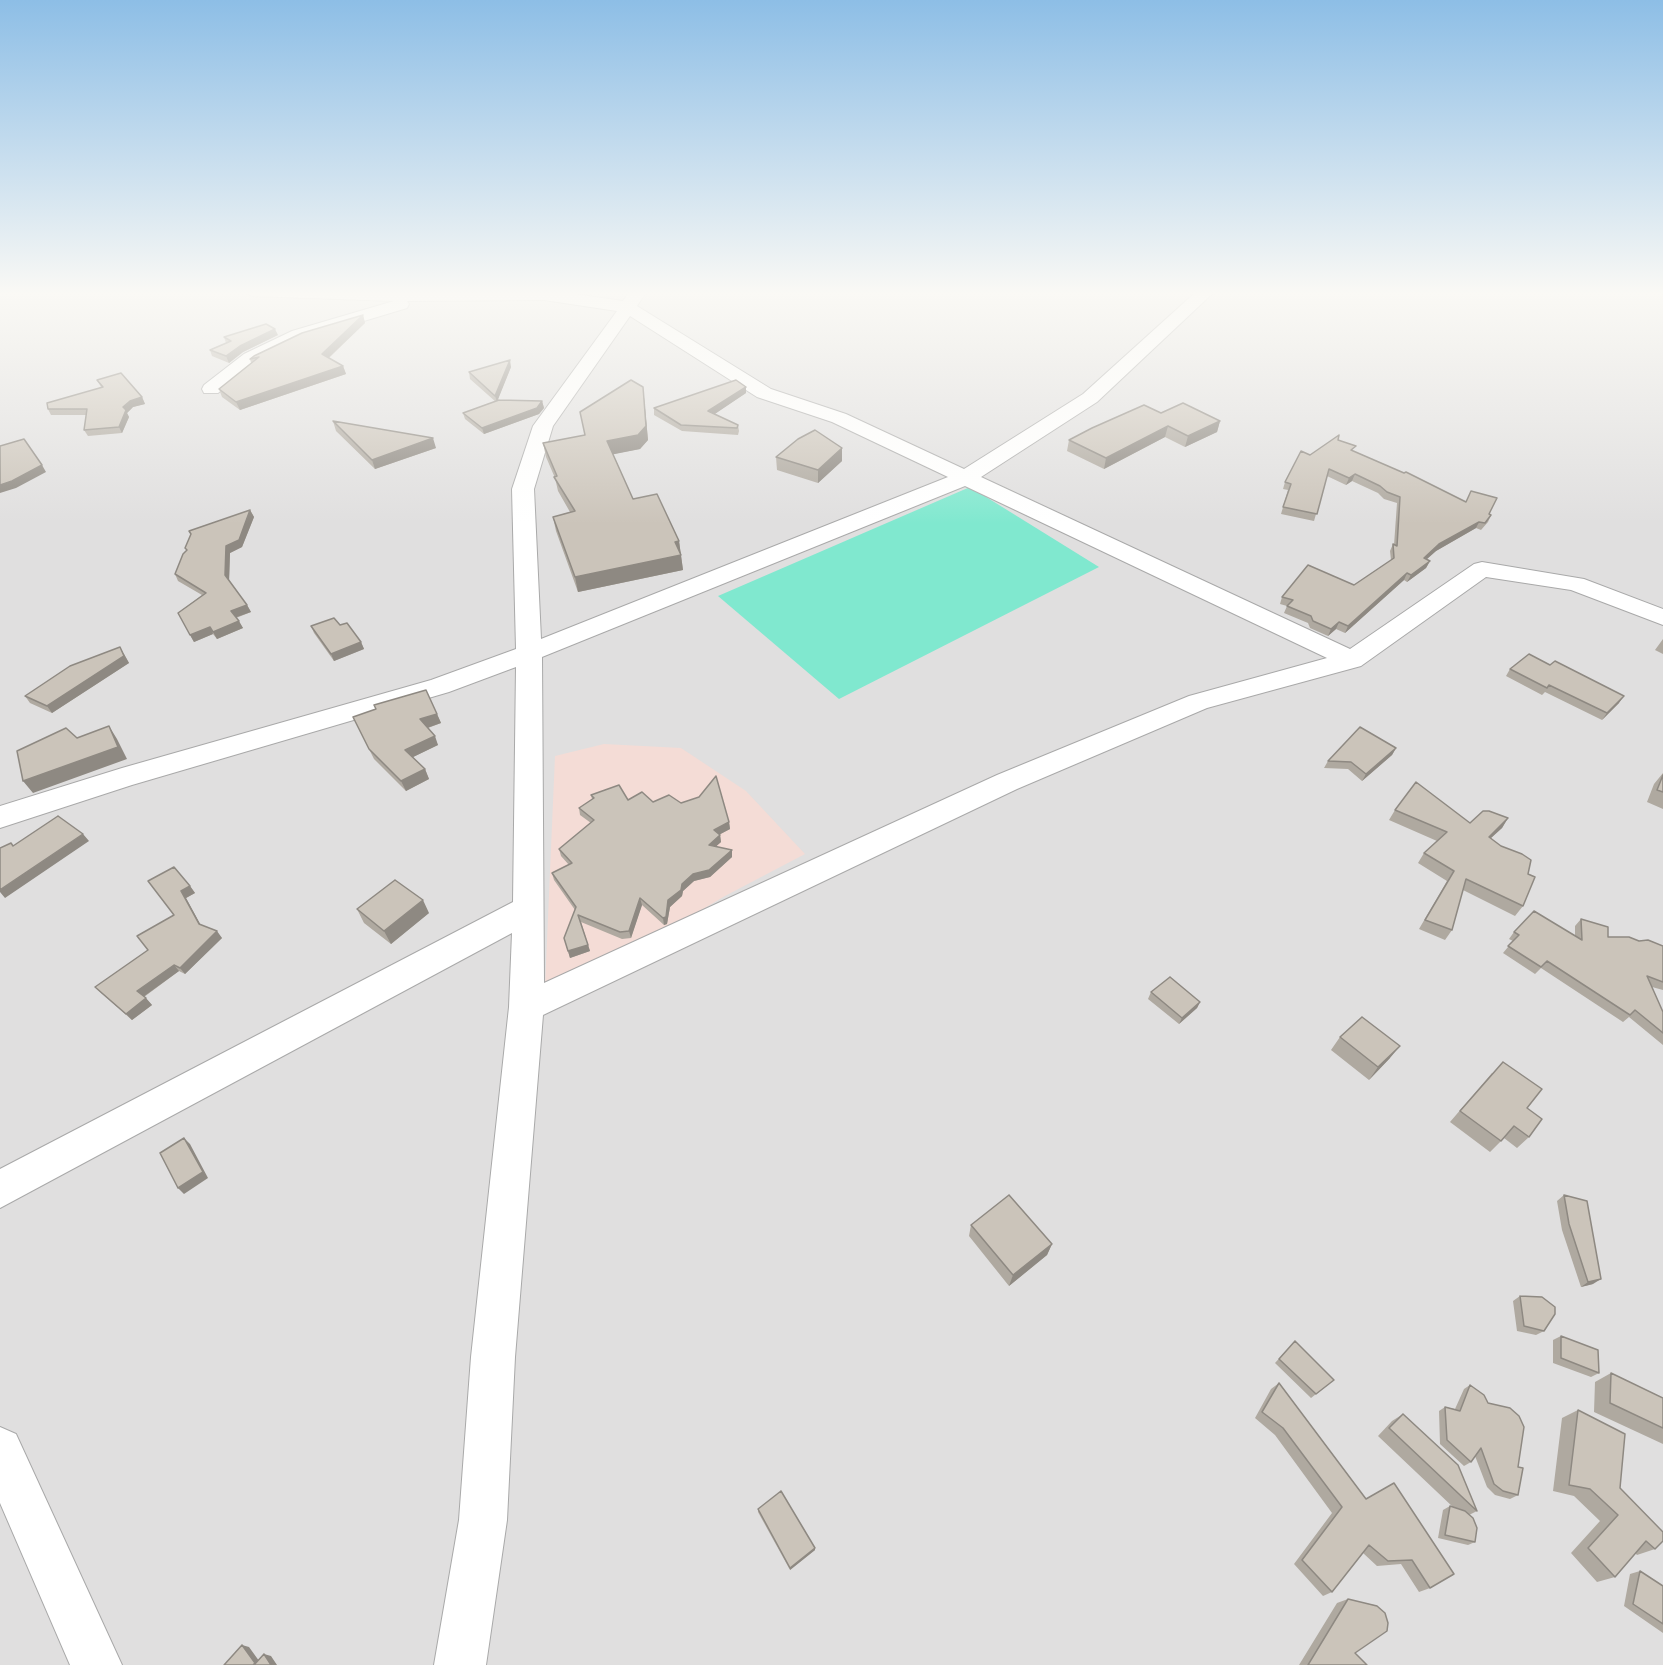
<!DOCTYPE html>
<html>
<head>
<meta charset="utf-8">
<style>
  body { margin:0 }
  canvas { display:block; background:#f3f1e8 }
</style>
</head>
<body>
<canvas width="1663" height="1665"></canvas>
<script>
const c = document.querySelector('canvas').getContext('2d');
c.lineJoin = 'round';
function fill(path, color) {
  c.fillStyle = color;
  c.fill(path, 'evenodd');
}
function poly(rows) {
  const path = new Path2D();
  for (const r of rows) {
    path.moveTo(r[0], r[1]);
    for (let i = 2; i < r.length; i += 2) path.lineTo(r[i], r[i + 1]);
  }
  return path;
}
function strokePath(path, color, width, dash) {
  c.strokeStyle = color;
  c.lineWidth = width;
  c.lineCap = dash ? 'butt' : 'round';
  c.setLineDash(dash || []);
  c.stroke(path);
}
fill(poly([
  [0,291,1663,291,1663,1665,0,1665]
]), '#e0dfdf');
fill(poly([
  [604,744,681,748,746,791,805,854,725,896,649,941,545,987,555,756]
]), '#f4dcd6');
fill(poly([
  [970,487,1099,567,839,699,718,596]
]), '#80e8cf');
const street = poly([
  [244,291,553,291,623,301,630,291,647,291,637,306,771,389,846,414,964,469,1083,394,1197,291,1215,291,1097,402,981,477,1350,649,1474,564,1482,562,1584,579,1663,609,1663,625,1571,590,1486,577,1361,666,1207,708,1017,789,543,1015,515,1357,507,1520,486,1665,434,1665,459,1520,471,1357,509,1007,512,933,0,1208,0,1169,513,902,516,667,449,692,132,785,0,828,0,806,122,768,431,680,516,649,512,489,533,426,617,311,544,300,407,301,409,304,407,308,304,339,256,362,218,393,204,393,202,389,204,385,244,354,292,331,394,301,252,296,244,291],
  [630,316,757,397,832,422,948,477,541,639,534,489,553,426,630,316],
  [965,486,1327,658,1189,696,997,775,544,983,542,657,965,486],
  [0,1427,16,1434,122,1665,70,1665,0,1503,0,1427]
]);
strokePath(street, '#a9a9a9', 2);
fill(street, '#fff');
fill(poly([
  [363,315,365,323,329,358,343,366,346,374,240,410,222,397,219,389,251,363,250,359],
  [278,335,243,352,229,363,212,356,210,350,226,343,224,337],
  [511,367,497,401,542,401,544,408,539,414,484,434,465,419,463,413,496,402,470,379,469,372],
  [97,380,142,397,145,404,133,407,127,413,129,417,122,433,88,436,84,430,87,415,51,415,48,409,101,387],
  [643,387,648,440,640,449,613,454,633,499,679,541,683,570,578,592,556,531,553,517,570,512,558,491,555,478,546,457,543,443,585,435,580,412],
  [746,393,714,414,738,425,739,431,738,435,682,431,654,415,654,408],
  [1161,413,1220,421,1217,432,1185,447,1165,437,1104,469,1067,451,1069,440],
  [333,421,436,448,375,469,336,431],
  [1338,440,1354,452,1491,515,1488,522,1481,530,1476,528,1436,551,1426,560,1430,561,1426,568,1407,582,1404,580,1345,633,1336,629,1328,636,1310,628,1308,623,1284,613,1287,606,1280,604,1282,597,1354,585,1391,560,1390,551,1393,544,1394,545,1397,503,1384,499,1378,493,1352,481,1346,485,1327,476,1314,521,1281,514,1288,490,1283,489,1285,482,1310,455],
  [842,448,842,461,818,483,777,470,776,457],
  [250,510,254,517,242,547,230,553,229,580,247,605,251,612,236,618,243,628,217,639,213,634,194,642,178,613,202,595,178,581,175,574,187,550,185,548,191,535,189,531],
  [340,625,361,642,364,649,334,661,314,633,311,626],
  [1663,639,1663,654,1655,650],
  [124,654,129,663,52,713,30,703,25,696],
  [1510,669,1619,703,1602,720,1545,692,1542,695,1506,676],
  [437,714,441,723,428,728,438,745,413,757,425,769,429,779,406,791,374,759,353,717],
  [1396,748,1392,755,1362,781,1348,769,1324,768,1328,761],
  [1663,773,1663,809,1647,802,1654,784],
  [591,795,628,800,681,803,729,822,730,829,720,834,721,842,716,846,732,857,710,877,694,881,683,891,682,896,670,907,667,924,664,925,642,905,631,938,622,939,581,922,590,951,570,958,564,938,575,910,554,880,552,873,569,865,561,856,559,849,591,823,580,815,579,808,592,799],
  [1395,810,1470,823,1508,818,1502,828,1491,838,1528,874,1523,906,1515,916,1463,890,1452,930,1445,940,1419,929,1447,881,1418,863,1424,853,1437,841,1389,820],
  [190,886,195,893,186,898,200,924,222,938,185,974,179,971,144,997,152,1005,132,1020,101,993,95,987,148,950,173,915],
  [357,909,429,913,391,944,364,923],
  [1581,919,1608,937,1639,941,1663,946,1663,990,1652,987,1663,1012,1663,1045,1629,1017,1623,1022,1541,968,1535,974,1503,953,1513,941,1509,939,1514,932,1575,936,1575,926],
  [1151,992,1200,1002,1197,1008,1179,1024,1148,999],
  [1340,1037,1390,1058,1369,1080,1331,1050],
  [1492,1073,1527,1108,1529,1137,1517,1148,1504,1138,1490,1152,1450,1122],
  [1564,1195,1593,1284,1581,1287,1562,1230,1557,1201],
  [971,1225,1052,1244,1047,1255,1009,1286,969,1236],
  [1520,1296,1544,1331,1536,1335,1517,1331,1513,1301],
  [1561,1336,1599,1373,1591,1377,1553,1363,1553,1340],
  [1295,1341,1334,1380,1311,1398,1275,1363],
  [1611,1373,1663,1398,1663,1444,1594,1412,1595,1382],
  [1279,1383,1366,1499,1394,1483,1430,1588,1419,1592,1401,1564,1377,1566,1363,1553,1332,1592,1323,1596,1294,1564,1332,1513,1275,1435,1255,1418,1271,1389],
  [1470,1385,1518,1467,1518,1495,1510,1499,1495,1495,1487,1487,1475,1456,1471,1462,1464,1466,1440,1444,1439,1411,1445,1407,1455,1409,1464,1389],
  [1578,1410,1620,1488,1655,1549,1637,1555,1635,1553,1615,1577,1597,1582,1571,1553,1600,1521,1574,1496,1553,1491,1562,1418],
  [1403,1414,1477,1511,1469,1515,1475,1542,1468,1545,1438,1538,1443,1510,1450,1506,1454,1508,1378,1436,1392,1421],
  [758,1509,815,1550,790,1570,758,1512],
  [1640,1571,1663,1586,1663,1633,1624,1606,1630,1574],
  [1348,1599,1355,1653,1367,1665,1299,1665,1337,1603]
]), '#afa9a0');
fill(poly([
  [363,315,365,323,325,361,322,354],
  [275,329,278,335,243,352,229,363,226,356,240,346],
  [510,360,511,367,497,402,495,396],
  [343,366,346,374,240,410,236,402],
  [643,387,648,440,640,449,610,455,607,441],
  [746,387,746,393,709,418,708,411],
  [142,397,145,404,133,407,127,413,129,417,122,433,119,427,123,407,130,401],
  [542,401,544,408,539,414,484,434,482,428],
  [1220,421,1217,432,1185,447,1188,436],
  [1168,426,1165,437,1104,469,1106,458],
  [433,438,436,448,375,469,372,460],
  [842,448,842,461,818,483,818,470],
  [42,465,46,472,16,488,0,493,0,485],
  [1355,474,1352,481,1346,485,1349,478],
  [250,510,254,517,242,547,230,553,229,582,225,575,226,546],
  [1479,522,1476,528,1436,551,1420,565,1424,558,1439,544],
  [679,541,683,570,578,592,575,577],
  [1430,561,1426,568,1407,582,1411,575],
  [1407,573,1404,580,1345,633,1348,626],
  [247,605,251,612,234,618,231,611],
  [239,621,243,628,217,639,213,632],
  [1339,622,1336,629,1328,636,1331,629],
  [210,627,213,634,194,642,190,635],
  [361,642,364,649,334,661,331,654],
  [120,647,129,663,52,713,47,706],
  [1624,696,1619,703,1602,720,1607,713],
  [437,714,441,723,424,729,420,719],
  [109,726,117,739,127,759,33,793,23,781],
  [435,736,438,745,409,759,405,750],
  [1396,748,1392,755,1362,781,1366,774],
  [425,769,429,779,406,791,401,781],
  [1508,818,1502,828,1482,846,1489,837],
  [729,822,730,829,715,837,714,830],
  [83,834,89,841,5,898,0,892,0,890],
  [720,835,721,842,710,852,709,845],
  [732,850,732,857,710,877,694,881,683,891,682,896,670,907,667,924,664,925,663,918,668,900,682,884,693,874],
  [190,886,195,893,186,898,204,931,199,924,181,891],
  [640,898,642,905,631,938,629,931],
  [423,900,429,913,391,944,384,931],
  [217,931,222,938,185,974,180,968],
  [588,945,590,951,570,958,568,951],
  [174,965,179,971,143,997,137,991],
  [146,998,152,1005,132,1020,126,1014],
  [1200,1002,1197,1008,1179,1024,1182,1018],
  [1400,1046,1390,1058,1369,1080,1378,1067],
  [184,1138,190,1144,208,1178,184,1194,178,1188],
  [1052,1244,1047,1255,1009,1286,1013,1275],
  [1601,1279,1593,1284,1581,1287,1588,1282],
  [815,1548,815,1550,790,1570,790,1568],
  [242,1645,249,1647,262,1665,253,1665],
  [264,1654,271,1656,277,1665,271,1665]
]), '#8e8982');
const building = poly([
  [363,315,322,354,343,366,236,402,219,389,259,357,250,359,254,356,302,333,363,315],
  [266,324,275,329,240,346,226,356,210,350,231,341,224,337,266,324],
  [510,360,495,396,469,372,510,360],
  [121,373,142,397,130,401,123,407,126,410,119,427,84,430,87,409,48,409,47,403,103,387,97,380,121,373],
  [631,380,643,387,646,426,638,435,607,441,633,499,657,494,679,541,675,542,681,555,575,577,553,517,575,511,554,477,557,476,543,443,585,435,580,412,631,380],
  [736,380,746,387,708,411,738,425,737,428,681,425,654,408,736,380],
  [499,400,542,401,537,408,482,428,463,413,499,400],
  [1183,403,1220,421,1188,436,1168,426,1106,458,1069,440,1092,428,1144,405,1161,413,1183,403],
  [333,421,433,438,372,460,333,421],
  [815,430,842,448,818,470,776,457,798,439,815,430],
  [1339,435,1338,440,1356,446,1351,450,1404,473,1406,472,1466,502,1471,491,1497,498,1489,514,1491,515,1485,523,1479,522,1439,544,1424,558,1430,561,1411,575,1407,573,1348,626,1339,622,1331,629,1313,621,1311,616,1287,606,1293,600,1282,597,1308,565,1354,585,1394,558,1393,544,1397,546,1400,497,1387,492,1380,486,1355,474,1349,478,1329,469,1317,514,1283,507,1291,484,1285,482,1301,451,1310,455,1339,435],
  [24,439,42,465,12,481,0,485,0,446,24,439],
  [250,510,239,540,226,546,225,575,247,605,231,611,239,621,213,632,210,627,190,635,178,613,206,593,175,574,183,554,187,550,185,548,191,534,189,531,250,510],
  [334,618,340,625,347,623,361,642,331,654,311,626,334,618],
  [120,647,124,656,47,706,25,696,70,666,120,647],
  [1529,654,1550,665,1555,661,1624,696,1607,713,1549,685,1547,688,1510,669,1529,654],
  [426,690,437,714,420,719,435,736,405,750,425,769,401,781,369,749,353,717,376,709,374,705,426,690],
  [109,726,118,747,23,781,17,751,66,728,77,738,109,726],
  [1360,727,1396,748,1366,774,1351,762,1328,761,1360,727],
  [1663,775,1663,792,1657,790,1663,775],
  [716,776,729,822,714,830,720,835,709,845,732,850,709,870,693,874,682,884,681,890,668,900,666,917,663,918,640,898,629,931,620,932,578,915,588,945,568,951,564,938,576,907,552,873,572,863,559,849,594,820,579,808,594,798,591,795,619,785,628,800,642,792,653,802,669,795,681,803,699,797,716,776],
  [1416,782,1470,823,1483,811,1489,811,1508,818,1489,837,1501,846,1522,854,1531,860,1528,874,1535,877,1523,906,1466,879,1452,930,1425,920,1454,871,1424,853,1447,832,1395,810,1416,782],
  [58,816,83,834,0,890,0,848,11,843,13,846,58,816],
  [174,867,190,886,181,891,199,924,217,931,180,968,174,965,137,991,146,998,126,1014,95,987,148,950,137,936,174,915,148,881,174,867],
  [395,880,423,900,384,931,357,909,395,880],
  [1534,911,1582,940,1581,919,1608,927,1608,937,1629,937,1639,941,1648,940,1663,946,1663,982,1647,976,1663,1012,1663,1033,1635,1010,1630,1015,1547,961,1541,967,1508,946,1519,935,1514,932,1534,911],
  [1170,977,1200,1002,1182,1018,1151,992,1170,977],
  [1362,1017,1400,1046,1378,1067,1340,1037,1362,1017],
  [1503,1062,1542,1089,1527,1108,1542,1119,1529,1137,1514,1126,1501,1141,1460,1111,1503,1062],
  [184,1138,203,1172,178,1188,160,1153,184,1138],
  [1009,1195,1052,1244,1013,1275,971,1225,1009,1195],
  [1564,1195,1587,1201,1601,1279,1588,1282,1569,1224,1564,1195],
  [1520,1296,1542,1297,1555,1307,1555,1314,1544,1331,1524,1326,1520,1296],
  [1561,1336,1598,1350,1599,1373,1561,1358,1561,1336],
  [1295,1341,1334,1380,1316,1394,1279,1359,1295,1341],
  [1611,1373,1663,1398,1663,1428,1610,1403,1611,1373],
  [1279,1383,1366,1499,1394,1483,1454,1574,1430,1588,1412,1560,1388,1561,1369,1545,1332,1592,1302,1560,1342,1507,1283,1428,1262,1412,1279,1383],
  [1470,1385,1484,1395,1488,1403,1510,1408,1519,1416,1524,1427,1518,1467,1523,1468,1518,1495,1503,1491,1494,1484,1481,1448,1471,1462,1447,1440,1445,1407,1460,1411,1470,1385],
  [1578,1410,1625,1434,1620,1488,1663,1532,1663,1541,1655,1549,1646,1541,1615,1577,1588,1548,1618,1515,1590,1489,1569,1485,1578,1410],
  [1403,1414,1458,1465,1477,1511,1389,1428,1403,1414],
  [781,1491,815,1548,790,1568,758,1509,781,1491],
  [1450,1506,1465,1511,1473,1518,1477,1528,1475,1542,1445,1535,1450,1506],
  [1640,1571,1663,1586,1663,1624,1633,1604,1640,1571],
  [1348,1599,1377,1606,1385,1613,1388,1623,1387,1631,1355,1653,1367,1665,1308,1665,1348,1599],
  [242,1645,255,1663,253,1665,224,1665,242,1645],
  [264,1654,271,1665,254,1665,264,1654]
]);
fill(building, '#cbc4ba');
strokePath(building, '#8e8982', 1.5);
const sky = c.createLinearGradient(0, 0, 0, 524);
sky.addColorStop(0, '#8dbee6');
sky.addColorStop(0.56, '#faf9f5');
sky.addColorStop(1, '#faf9f500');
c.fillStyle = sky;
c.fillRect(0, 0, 1663, 524);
</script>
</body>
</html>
